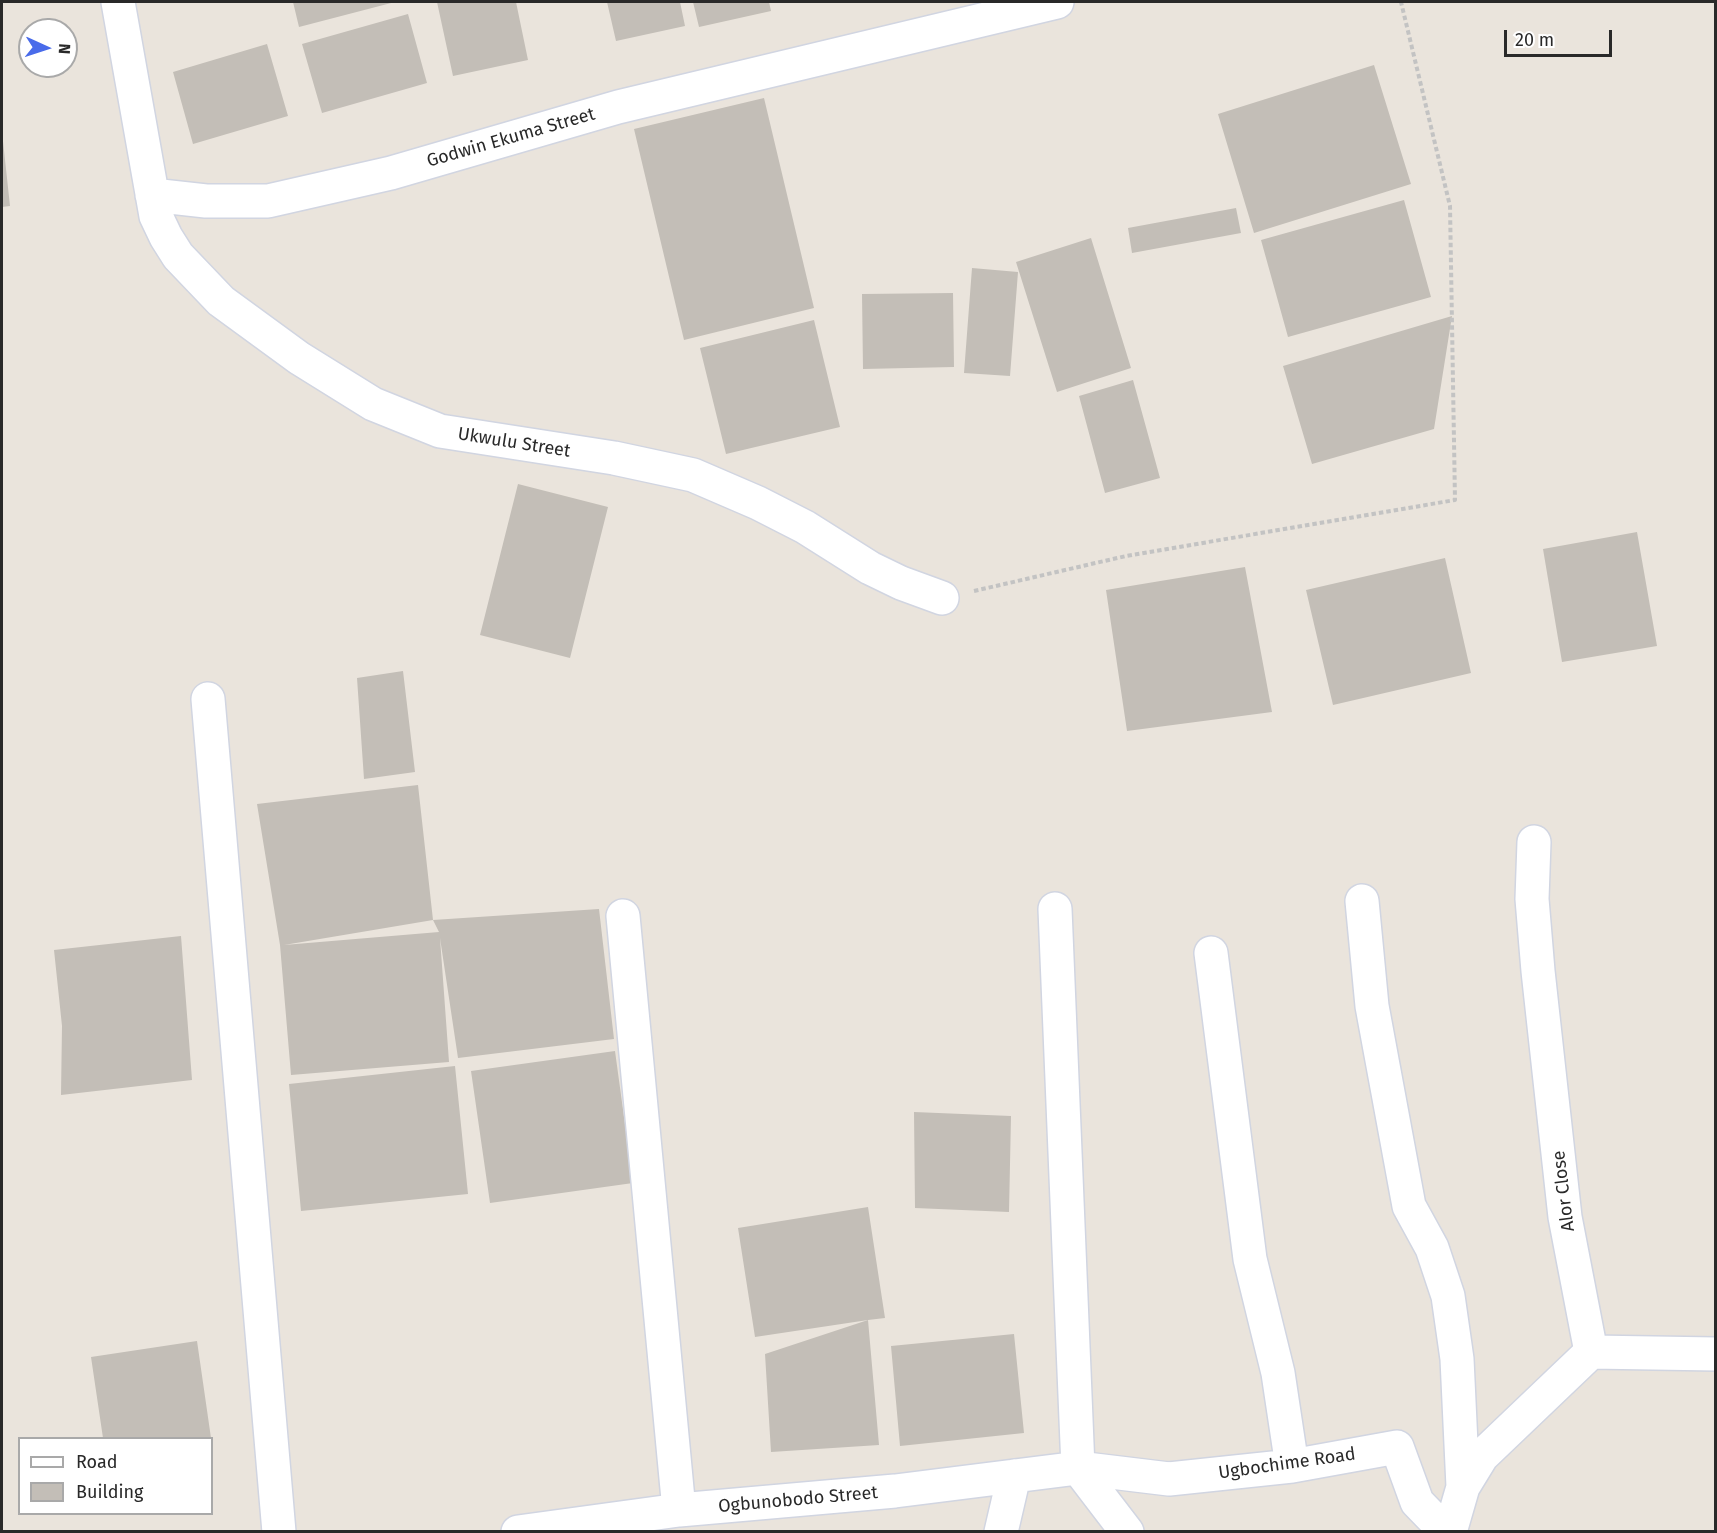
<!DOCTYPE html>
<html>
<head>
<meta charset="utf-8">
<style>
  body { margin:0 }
  #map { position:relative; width:1717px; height:1533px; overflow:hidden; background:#eae4dc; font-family:"Fira Sans",sans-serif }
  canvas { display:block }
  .frame { position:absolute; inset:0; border:3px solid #292929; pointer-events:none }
  .legend { position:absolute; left:18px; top:1437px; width:195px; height:78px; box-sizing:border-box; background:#fff; border:2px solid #a9a9a9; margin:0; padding:8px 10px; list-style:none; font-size:18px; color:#292929 }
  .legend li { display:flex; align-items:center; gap:12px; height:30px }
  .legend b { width:30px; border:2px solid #a9a9a9 }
  .north { position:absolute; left:18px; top:18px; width:60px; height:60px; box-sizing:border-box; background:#fff; border:2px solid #a9a9a9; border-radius:50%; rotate:93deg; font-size:16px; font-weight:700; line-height:24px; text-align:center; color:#292929 }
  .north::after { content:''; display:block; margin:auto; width:21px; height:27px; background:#496bea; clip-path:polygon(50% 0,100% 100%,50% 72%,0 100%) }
  .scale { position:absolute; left:1504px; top:30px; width:108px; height:27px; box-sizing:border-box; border:3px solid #292929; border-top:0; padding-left:8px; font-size:18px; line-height:21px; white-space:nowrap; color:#292929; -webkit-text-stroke:4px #fff; paint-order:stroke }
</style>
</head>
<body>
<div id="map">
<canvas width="1717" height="1533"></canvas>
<div class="frame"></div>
<ul class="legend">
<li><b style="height:8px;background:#fff"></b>Road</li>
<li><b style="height:16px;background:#c3beb7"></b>Building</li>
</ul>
<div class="north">N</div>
<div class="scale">20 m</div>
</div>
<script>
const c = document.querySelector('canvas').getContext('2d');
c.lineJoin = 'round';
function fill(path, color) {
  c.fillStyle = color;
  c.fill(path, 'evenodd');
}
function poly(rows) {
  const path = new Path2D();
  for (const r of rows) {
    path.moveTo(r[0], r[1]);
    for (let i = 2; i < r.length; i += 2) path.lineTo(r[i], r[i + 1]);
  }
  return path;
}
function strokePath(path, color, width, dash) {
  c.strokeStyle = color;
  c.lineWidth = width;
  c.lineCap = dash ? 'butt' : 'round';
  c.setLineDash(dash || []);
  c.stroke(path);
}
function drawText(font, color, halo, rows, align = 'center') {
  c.font = font + ' "Fira Sans",sans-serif';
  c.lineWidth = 6;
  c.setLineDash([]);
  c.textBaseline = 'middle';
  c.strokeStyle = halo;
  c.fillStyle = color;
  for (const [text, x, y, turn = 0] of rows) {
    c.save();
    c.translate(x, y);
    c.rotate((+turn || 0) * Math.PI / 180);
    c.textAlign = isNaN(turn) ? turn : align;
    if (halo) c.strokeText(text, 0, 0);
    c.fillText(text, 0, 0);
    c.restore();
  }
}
fill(poly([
  [293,2,395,2,299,27],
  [437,2,516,2,528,60,453,76],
  [607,2,680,2,685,26,616,41],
  [693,2,769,2,771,11,699,27],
  [408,14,427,83,322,113,302,44],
  [267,44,288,116,193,144,173,72],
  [1374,65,1411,184,1254,233,1218,114],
  [764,98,814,308,684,340,634,129],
  [2,132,10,206,2,207],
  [1404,200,1431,297,1288,337,1261,240],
  [1236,208,1241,233,1132,253,1128,228],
  [1091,238,1131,368,1057,392,1016,262],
  [972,268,1018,272,1010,376,964,373],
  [953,293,954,367,863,369,862,294],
  [1452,316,1434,429,1312,464,1283,366],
  [814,320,840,427,726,454,700,348],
  [1133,380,1160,478,1105,493,1079,396],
  [518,484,608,507,570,658,480,635],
  [1637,532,1657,646,1562,662,1543,549],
  [1445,558,1471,673,1333,705,1306,590],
  [1245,567,1272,712,1127,731,1106,590],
  [403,671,415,772,364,779,357,678],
  [418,785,433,920,284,945,439,932,433,920,599,909,614,1039,458,1058,440,938,449,1062,291,1075,280,945,257,804],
  [181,936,192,1080,61,1095,62,1026,54,950],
  [615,1051,633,1183,490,1203,471,1071],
  [455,1066,468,1194,301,1211,289,1084],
  [914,1112,1011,1116,1009,1212,915,1208],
  [868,1207,885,1318,868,1320,879,1445,771,1452,765,1354,868,1320,755,1337,738,1228],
  [1014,1334,1024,1433,900,1446,891,1346],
  [197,1341,211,1438,103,1438,91,1357]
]), '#c3beb7');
const minor = poly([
  [118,2,156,216,166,237,178,256,221,301,299,358,373,404,440,431,614,458,693,475,758,503,805,527,870,568,901,583,942,598],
  [152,195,206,201,268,201,391,173,618,107,1057,2],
  [208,699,279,1532],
  [1534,842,1532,899,1538,971,1565,1217,1591,1352],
  [1362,901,1372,1006,1409,1206,1432,1248,1448,1296,1457,1359,1463,1487,1450,1532],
  [1055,909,1078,1468,1127,1532],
  [623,916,679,1510],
  [1211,953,1250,1259,1278,1373,1292,1466],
  [1591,1352,1716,1354],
  [1463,1487,1482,1456,1591,1352],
  [518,1532,679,1510,895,1491,1078,1468,1169,1479,1292,1466,1397,1447,1417,1502,1446,1532],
  [1001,1532,1014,1476]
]);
strokePath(minor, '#d1d5e1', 36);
strokePath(poly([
  [974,591,1126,556,1455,500,1450,206,1401,2]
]), '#c3c3c3', 4, [4.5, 3]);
strokePath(minor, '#fff', 33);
drawText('18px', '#292929', '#fff', [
  ["Godwin Ekuma Street",511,138,-16],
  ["Ukwulu Street",514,443,9],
  ["Alor Close",1564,1191,-97],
  ["Ugbochime Road",1287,1464,-8],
  ["Ogbunobodo Street",798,1500,-5]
]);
</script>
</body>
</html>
